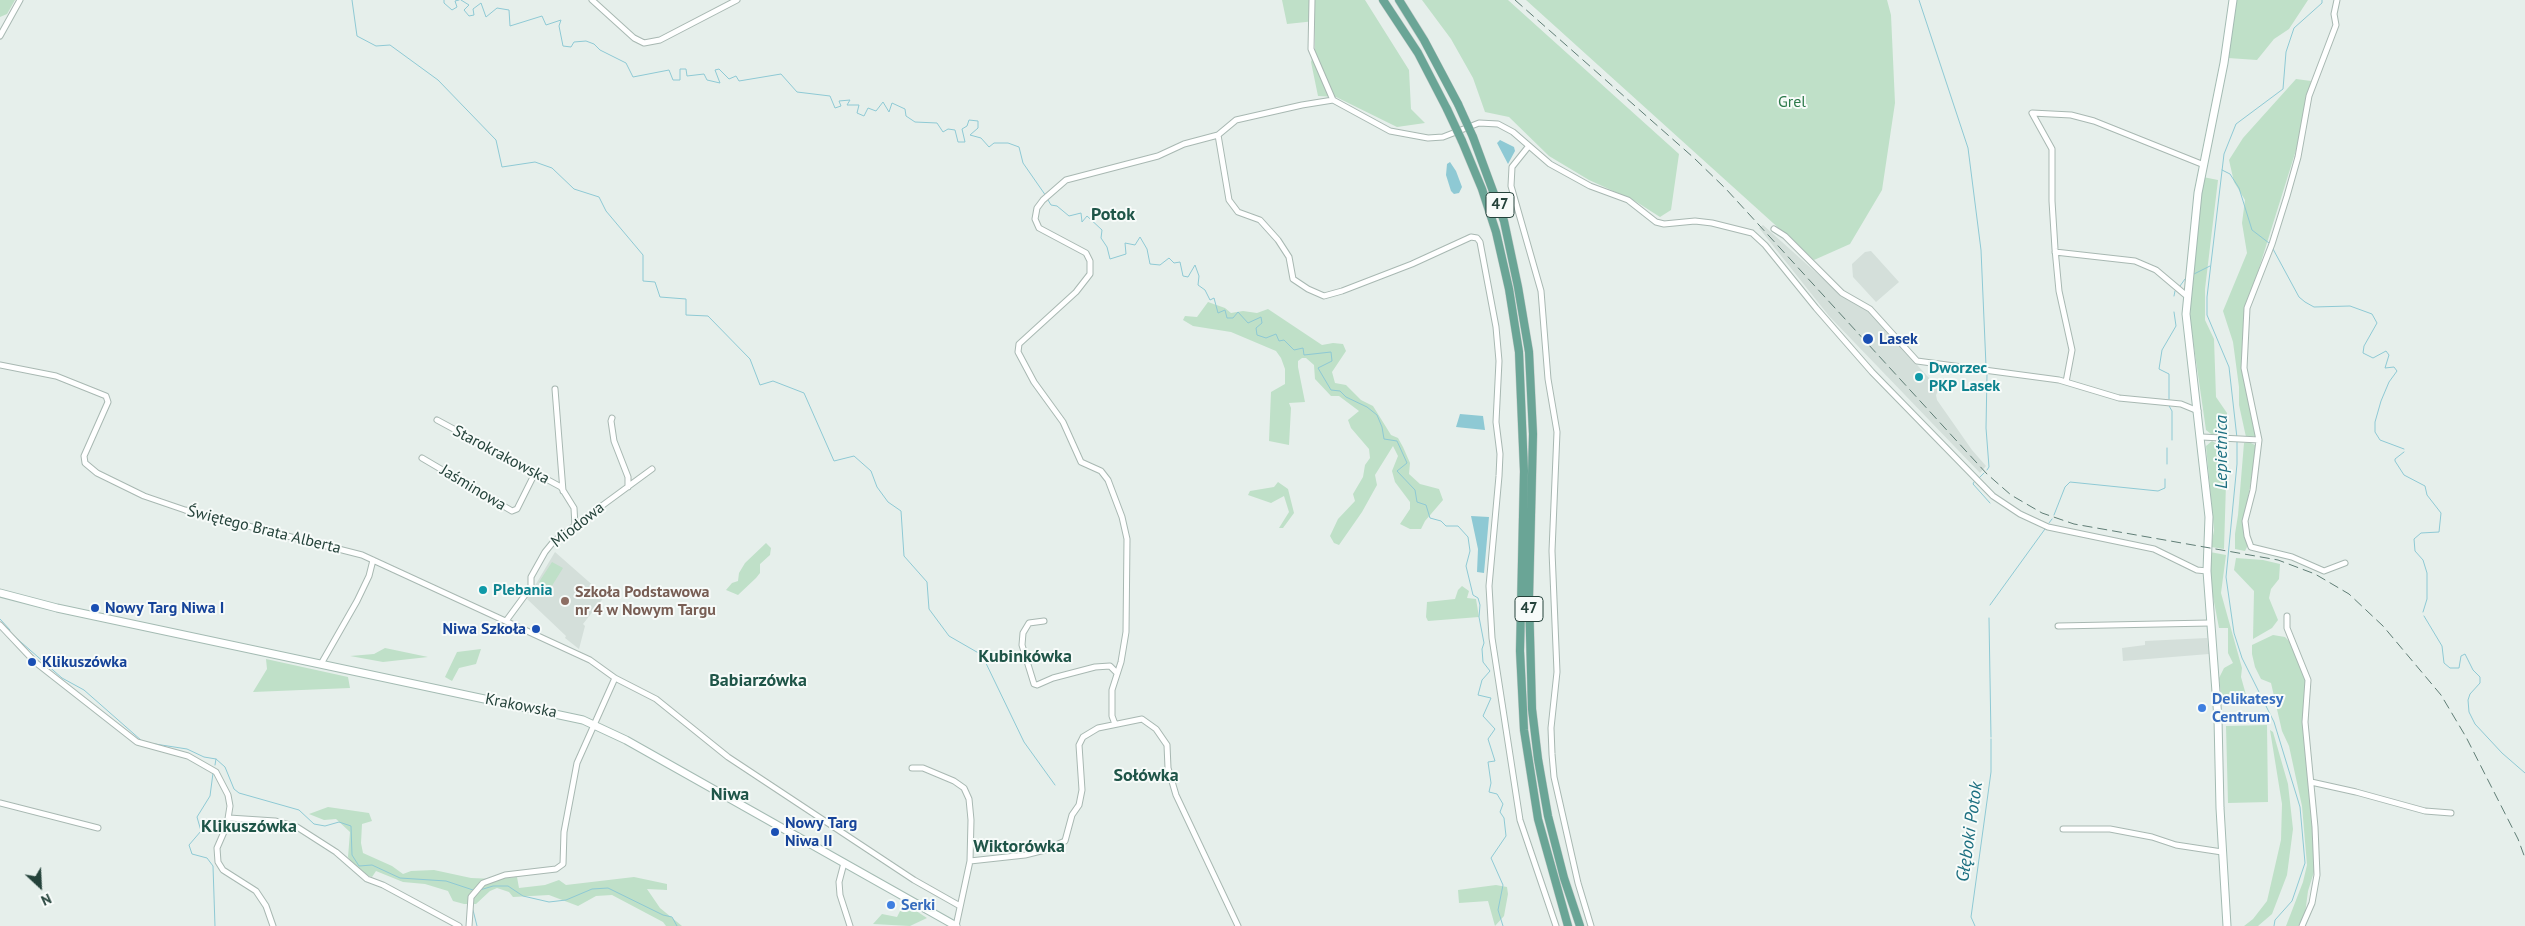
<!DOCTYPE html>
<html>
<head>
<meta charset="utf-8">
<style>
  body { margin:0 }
  #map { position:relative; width:2525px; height:926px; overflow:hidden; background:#e6efeb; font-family:"PT Sans",sans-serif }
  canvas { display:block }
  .north { position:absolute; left:15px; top:861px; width:50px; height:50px; -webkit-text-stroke:4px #f7fbf9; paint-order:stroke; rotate:155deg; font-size:14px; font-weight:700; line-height:20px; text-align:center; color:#24423a }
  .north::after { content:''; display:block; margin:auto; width:18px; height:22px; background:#24423a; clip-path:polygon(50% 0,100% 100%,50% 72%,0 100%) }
</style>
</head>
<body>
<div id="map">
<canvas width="2525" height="926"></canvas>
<div class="north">N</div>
</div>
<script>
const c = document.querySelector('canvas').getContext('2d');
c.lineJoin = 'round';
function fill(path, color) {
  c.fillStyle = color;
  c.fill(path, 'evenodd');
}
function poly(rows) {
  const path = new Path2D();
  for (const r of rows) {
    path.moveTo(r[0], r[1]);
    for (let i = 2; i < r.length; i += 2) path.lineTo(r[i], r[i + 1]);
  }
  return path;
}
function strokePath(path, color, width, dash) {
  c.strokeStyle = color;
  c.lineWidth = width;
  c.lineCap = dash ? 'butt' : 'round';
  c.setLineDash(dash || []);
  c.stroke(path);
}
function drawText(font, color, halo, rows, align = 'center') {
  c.font = font + ' "PT Sans",sans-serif';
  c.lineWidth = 4;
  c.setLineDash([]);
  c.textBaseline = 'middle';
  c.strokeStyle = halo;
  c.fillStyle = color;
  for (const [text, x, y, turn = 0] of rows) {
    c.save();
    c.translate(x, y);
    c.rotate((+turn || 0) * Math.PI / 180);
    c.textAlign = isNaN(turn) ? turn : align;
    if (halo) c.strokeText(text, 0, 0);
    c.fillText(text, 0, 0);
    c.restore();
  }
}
fill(poly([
  [1763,225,1840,294,1869,312,1939,389,1936,395,1937,400,1972,450,1986,466,1980,473,1829,316,1759,228],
  [1871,251,1899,282,1876,302,1853,277,1852,264,1865,252],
  [555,552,605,596,583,624,585,626,579,649,565,638,566,636,527,599],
  [2207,638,2209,654,2123,661,2122,648,2145,645,2145,641]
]), '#d4dfda');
fill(poly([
  [0,0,15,0,7,14,0,17],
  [1282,0,1365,0,1409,70,1411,109,1425,123,1397,127,1336,97,1318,96,1311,62,1315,49,1315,21,1287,24],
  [1422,0,1508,0,1679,154,1671,210,1660,217,1635,201,1589,180,1549,156,1509,117,1485,112,1473,78,1451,39],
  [1526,0,1887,0,1891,15,1895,103,1882,190,1850,244,1814,260],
  [2236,0,2308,0,2289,29,2274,39,2257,60,2228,58],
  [2296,79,2311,81,2297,147,2245,313,2243,366,2256,431,2255,436,2246,437,2239,405,2239,387,2233,342,2223,311,2247,253,2242,223,2245,200,2234,182,2229,160,2243,138],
  [2203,177,2218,180,2205,289,2205,320,2214,339,2216,397,2227,413,2227,436,2211,434,2206,430,2190,319,2192,276],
  [1208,302,1225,308,1231,313,1243,311,1257,313,1268,309,1322,345,1333,343,1343,344,1346,351,1332,372,1335,383,1346,385,1361,400,1373,406,1391,435,1398,438,1403,447,1410,463,1409,474,1420,484,1439,489,1443,500,1425,521,1421,529,1410,529,1400,524,1410,509,1410,502,1395,482,1392,471,1398,456,1393,446,1375,475,1377,485,1362,512,1339,545,1334,543,1330,536,1338,519,1355,501,1353,494,1363,477,1365,465,1370,458,1369,449,1351,428,1348,420,1359,411,1339,396,1331,396,1315,379,1314,365,1306,358,1302,358,1298,361,1298,367,1305,402,1289,403,1291,408,1289,445,1269,441,1271,392,1285,384,1285,369,1281,358,1276,351,1231,332,1193,326,1183,320,1185,316,1197,317],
  [2212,441,2227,450,2224,549,2211,547,2214,530,2206,446],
  [2249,442,2257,446,2244,521,2248,545,2245,551,2235,549,2235,534,2238,515,2244,443],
  [1278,482,1288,489,1294,513,1283,528,1279,528,1289,512,1284,496,1271,503,1248,495,1250,491,1274,487],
  [766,543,771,548,770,555,760,564,760,573,756,578,738,595,726,590,732,583,738,581,739,573,745,563],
  [2210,552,2226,555,2221,593,2242,668,2241,677,2248,702,2222,702,2219,678,2224,668,2233,663,2228,653,2228,628,2219,628,2210,581],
  [2236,558,2263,560,2280,564,2279,579,2271,589,2269,598,2278,620,2272,628,2253,639,2254,591,2234,570],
  [552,562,563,568,550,589,539,582],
  [1462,586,1469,591,1467,598,1476,599,1479,617,1428,621,1426,617,1427,602,1455,599,1458,590],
  [2273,635,2285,637,2292,644,2307,680,2303,723,2313,825,2314,872,2308,891,2305,914,2298,926,2286,926,2303,882,2307,865,2302,806,2289,746,2282,731,2271,683,2261,679,2255,667,2252,654,2252,645],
  [385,648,428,657,383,662,350,656,374,654],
  [481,649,476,664,459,668,452,681,445,677,457,652],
  [266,659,348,677,350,688,253,692,267,669],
  [2267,725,2268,802,2228,803,2226,726],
  [2270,730,2273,732,2288,784,2293,829,2287,875,2272,914,2258,926,2244,926,2253,919,2267,901,2281,840,2282,804],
  [328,807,369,813,372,821,362,824,361,843,363,853,392,866,403,874,411,871,434,870,471,878,496,879,517,877,519,888,545,885,559,880,566,885,634,877,667,884,667,890,647,889,660,908,682,926,666,926,663,922,612,895,596,896,578,906,549,895,513,897,509,892,497,888,490,891,476,904,464,904,453,901,448,891,425,884,403,882,376,871,372,877,358,872,348,857,350,832,336,819,324,820,309,814],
  [1496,885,1507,887,1508,894,1504,916,1495,926,1488,901,1459,903,1458,890],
  [904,903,927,918,910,926,873,924,882,914,897,917]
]), '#bfe0c8');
fill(poly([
  [1500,140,1514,147,1515,151,1508,164,1497,143],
  [1450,162,1456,171,1462,187,1459,193,1454,194,1451,191,1446,175,1447,164],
  [1460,414,1483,416,1485,430,1456,427],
  [1471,516,1489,517,1484,573,1477,572,1478,549]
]), '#8ec9d4');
strokePath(poly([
  [352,0,357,36,376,46,390,45,438,80,496,140,502,167,535,162,552,168,574,189,599,197,606,211,643,255,643,281,655,282,660,297,686,299,686,315,708,316,750,359,760,385,773,381,804,393,834,461,854,456,871,471,877,487,888,502,901,511,904,556,927,582,929,609,949,636,982,655,1024,742,1055,785],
  [444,0,444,3,452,10,457,7,455,1,459,0],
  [461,0,469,5,464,10,469,16,474,15,473,9,481,3,486,17,497,8,509,10,510,26,542,16,546,25,561,20,559,26,563,46,571,47,574,42,586,41,594,44,600,50,626,63,633,77,669,70,673,80,680,80,680,69,686,69,687,76,704,74,707,80,720,83,715,70,719,69,729,79,736,76,739,81,781,74,797,92,830,96,835,108,841,106,839,101,850,100,847,105,859,105,857,113,864,116,868,108,876,111,883,102,889,112,892,103,905,109,906,116,915,122,937,123,943,132,948,129,955,130,958,142,965,142,962,129,967,126,969,120,978,121,978,128,970,135,981,138,989,147,994,143,1008,143,1019,147,1023,163,1046,196],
  [1919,0,1968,148,1981,250,1986,366],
  [2222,170,2230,174,2239,188,2252,230,2269,243],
  [1048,200,1051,205,1057,206,1069,216,1081,213,1082,222,1087,216,1102,230,1101,238,1107,247,1110,259,1126,254,1125,243,1135,245,1140,237,1147,249,1150,264,1160,265,1169,258,1174,263,1180,262,1183,276,1188,277,1195,265,1199,276,1198,285,1205,290,1210,300,1214,298,1218,313,1225,310,1227,318,1233,318,1238,312,1248,323,1261,317,1262,323,1256,328,1257,335,1266,338,1276,334,1279,341,1284,340,1294,350,1303,348,1304,355,1331,352,1332,361,1318,368,1331,390,1340,391,1346,397,1367,407,1377,415,1382,427,1384,439,1397,441,1407,463,1397,471,1415,490,1417,502,1426,505,1430,518,1441,521,1446,526,1458,526,1468,537,1470,551,1466,566,1473,595,1478,598,1480,605,1479,617,1484,643,1482,649,1483,662,1490,671,1482,680,1478,695,1491,698,1483,716,1495,729,1488,739,1495,761,1488,762,1491,783,1489,792,1497,794,1503,804,1500,812,1504,818,1506,836,1491,858,1503,885,1498,910,1503,926],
  [2273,249,2299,297,2305,302,2314,307,2350,306,2372,314,2377,323,2364,346,2363,353,2373,358,2386,351,2389,355,2385,368,2394,367,2397,371,2389,382,2381,401,2375,422,2375,432,2380,440,2404,449],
  [2194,274,2210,266],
  [2180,286,2185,279],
  [2174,296,2175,291],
  [1987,374,1986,428,1989,467,1987,470],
  [2169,399,2169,374,2159,369,2162,350,2176,326,2174,312],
  [2168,404,2172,411,2172,440],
  [2237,438,2229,367,2207,315,2207,297,2224,154,2236,124,2283,89,2286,52,2294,28,2322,3,2322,0],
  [2237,442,2237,464,2226,577,2234,633,2242,658,2274,722,2300,807,2305,863,2292,901,2275,920,2274,926],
  [2404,452,2395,459,2395,461,2404,475,2425,486,2427,495,2441,513,2439,532,2421,533,2414,539,2415,551,2423,560,2427,573,2427,599,2423,612],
  [2167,464,2167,448],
  [1979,478,1984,473],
  [1974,482,1973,484,1990,503],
  [2054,515,2065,487,2070,482,2158,491,2165,488,2165,479],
  [2049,523,2052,519],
  [1990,605,2045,529],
  [2424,616,2442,646,2444,663,2450,668,2459,668,2461,656,2465,654,2473,670,2480,677,2480,683,2470,694,2468,700,2469,712,2475,724,2502,753,2525,773],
  [1989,618,1991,737],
  [0,619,10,630],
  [14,636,62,678,84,690,142,741],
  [155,744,187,749,204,757,216,759,225,767,234,789,239,793,299,810,314,824,325,826,339,822,351,826,352,855,359,866,372,865,400,878,446,881,473,890],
  [215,765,216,759],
  [213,773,210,796,197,817,201,831,189,845,192,854,207,858,213,866,215,926],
  [480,890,493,886,508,886,523,896,549,902,566,900,592,889,608,888,663,915,672,917,677,926],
  [473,910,477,926],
  [1975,926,1971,917,1991,772,1991,739]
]), '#8ec9d4', 1);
const street = poly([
  [592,0,634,38,644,43,660,40,737,0],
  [1312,0,1311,49,1333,100],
  [2337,0,2334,14,2336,25,2309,96,2298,157,2287,196,2272,244,2247,308,2244,368,2259,440,2253,490,2245,521,2247,536,2251,547,2292,557,2324,571,2345,563],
  [0,36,20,0],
  [1218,135,1229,200,1238,212,1260,220,1278,240,1289,257,1293,279,1308,289,1324,296,1342,291,1412,264,1471,237,1477,238,1480,242,1496,327,1499,361,1496,422,1500,454,1499,476,1489,586,1492,638,1520,820,1556,926],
  [1528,147,1512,167,1511,186,1541,291,1548,379,1557,432,1552,551,1557,672,1551,728,1552,754,1554,777,1578,883,1591,926],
  [1774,229,1785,236,1842,293,1870,309,1917,361,2059,380,2119,398,2181,404,2198,411],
  [2055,252,2135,261,2156,270,2188,297],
  [0,365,56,376,106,396,108,402,84,456,85,463,97,473,144,496,185,510,362,555,590,660,615,678,656,699,728,757,914,880,960,906],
  [2066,382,2072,350,2059,291,2055,249,2052,201,2052,149,2032,113,2071,115,2094,121,2204,165],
  [555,389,563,491],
  [612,418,611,421,614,441,628,477,628,487],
  [437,420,561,487,574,508,575,526],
  [2202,437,2259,440],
  [422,458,512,511,517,509,535,473],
  [2287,616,2287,628,2308,680,2305,722,2315,827,2317,875,2312,903,2302,926],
  [506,621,531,587,531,577,545,552,554,541,652,469],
  [1044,621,1029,623,1023,633,1022,645,1034,684,1037,685,1053,678,1095,667,1110,666,1117,673],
  [0,625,35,662,137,742,188,756,216,772,228,795,230,806,227,825,217,848,218,862,223,870,256,891,266,906,273,926],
  [2058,626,2210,623],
  [321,664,357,601,369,576,373,560],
  [1115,724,1112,716,1112,690,1121,662,1126,632,1127,539,1122,517,1108,480,1101,471,1081,462,1063,422,1034,382,1018,352,1019,344,1076,292,1090,274,1090,261,1086,253,1039,228,1035,219,1037,208,1043,200,1066,180,1158,156,1184,144,1218,135,1236,120,1302,105,1333,100,1390,131,1428,138,1443,137,1479,123,1498,124,1513,132,1550,164,1590,186,1628,200,1656,222,1664,224,1695,221,1712,223,1752,233,1765,245,1816,308,1872,372,1993,496,2020,514,2048,527,2154,549,2197,570,2207,571],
  [912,768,923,768,954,781,964,788,969,799,971,820,970,861],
  [2311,782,2356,792,2425,811,2451,813],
  [0,803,98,828],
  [229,818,275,821,297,827,336,852,367,879,383,885,459,926],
  [2063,829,2110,829,2152,837,2176,845,2222,852],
  [844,863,839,882,840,895,850,926],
  [469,926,471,897,483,883,505,875,556,869,563,864,564,832,577,763,615,678],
  [956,926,970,861,1025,855,1045,850,1065,841,1072,815,1079,805,1082,790,1079,745,1083,737,1098,728,1142,719,1156,729,1167,745,1168,768,1176,795,1238,926]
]);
const secondary = poly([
  [0,593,57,608,583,720,626,740,956,926],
  [2227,926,2220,808,2218,719,2207,571,2209,517,2186,314,2198,193,2224,63,2233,0]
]);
const primary = poly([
  [1383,0,1418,53,1447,109],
  [1399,0,1424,40,1458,104],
  [1473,137,1504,221,1518,287,1529,352,1533,434,1529,598,1532,709,1538,759,1548,816,1564,878,1580,926],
  [1462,141,1482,189,1496,232,1509,289,1519,352,1524,471,1520,651,1524,730,1538,819,1568,926]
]);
strokePath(street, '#a8b8b2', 7);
strokePath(secondary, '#a4bbb3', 9);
strokePath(primary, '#c2cac8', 9);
strokePath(street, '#fff', 5);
strokePath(secondary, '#fff', 7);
strokePath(primary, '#6aa596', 8);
strokePath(poly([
  [1515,0,1694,158,1726,189,1987,474,2011,495,2042,513,2074,524,2278,560,2315,574,2349,594,2383,626,2441,695,2466,737,2518,839,2525,858]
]), '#5f7d75', 1, [10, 5]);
const primaryBridge = poly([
  [1458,104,1473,137],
  [1447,109,1462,141]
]);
strokePath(primaryBridge, '#c2cac8', 9, []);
strokePath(primaryBridge, '#6aa596', 8);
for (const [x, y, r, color] of [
  [1868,339,6,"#1a4fb4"],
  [1919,377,5,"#0f9aa8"],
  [483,590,5,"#0f9aa8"],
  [565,601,5,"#8d6e63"],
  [95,608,5,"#1a4fb4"],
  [536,629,5,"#1a4fb4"],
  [32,662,5,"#1a4fb4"],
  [2202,708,5,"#3f7fe0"],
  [775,832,5,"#1a4fb4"],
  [891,905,5,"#3f7fe0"]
]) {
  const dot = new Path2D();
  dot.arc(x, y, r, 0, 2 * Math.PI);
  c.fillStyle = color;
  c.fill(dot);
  strokePath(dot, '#f7fbf9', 2);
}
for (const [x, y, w] of [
  [1500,205,28],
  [1529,609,28]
]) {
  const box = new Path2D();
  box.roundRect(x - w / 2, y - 12.5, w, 25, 4);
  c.fillStyle = '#f7fbf9';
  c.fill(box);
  strokePath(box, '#24423a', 1);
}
drawText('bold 15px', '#24423a', null, [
  ["47",1500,205],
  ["47",1529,609]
]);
drawText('16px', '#2d7a4b', '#f7fbf9', [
  ["Grel",1792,102]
]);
drawText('bold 16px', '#164399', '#f7fbf9', [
  ["Lasek",1879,339],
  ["Nowy Targ Niwa I",105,608],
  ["Niwa Szkoła",526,629,"right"],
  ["Klikuszówka",42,662],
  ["Nowy Targ",785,823],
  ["Niwa II",785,841]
], 'left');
drawText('bold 16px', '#0d838f', '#f7fbf9', [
  ["Dworzec",1929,368],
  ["PKP Lasek",1929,386],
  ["Plebania",493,590]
], 'left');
drawText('16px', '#24423a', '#f7fbf9', [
  ["Starokrakowska",501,455,28],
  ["Jaśminowa",473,488,31],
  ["Miodowa",578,525,-38],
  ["Świętego Brata Alberta",264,530,14],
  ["Krakowska",521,706,11]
]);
drawText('bold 16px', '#785e54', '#f7fbf9', [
  ["Szkoła Podstawowa",575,592],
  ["nr 4 w Nowym Targu",575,610]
], 'left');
drawText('bold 16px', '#366cbe', '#f7fbf9', [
  ["Delikatesy",2212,699],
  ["Centrum",2212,717],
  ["Serki",901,905]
], 'left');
drawText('bold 18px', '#1f5548', '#f7fbf9', [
  ["Potok",1113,215],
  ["Kubinkówka",1025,657],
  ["Babiarzówka",758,681],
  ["Sołówka",1146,776],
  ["Niwa",730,795],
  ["Klikuszówka",249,827],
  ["Wiktorówka",1019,847]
]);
drawText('italic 18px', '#1c6f80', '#f7fbf9', [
  ["Lepietnica",2222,452,-90],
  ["Głęboki Potok",1970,832,-82]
]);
</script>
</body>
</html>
